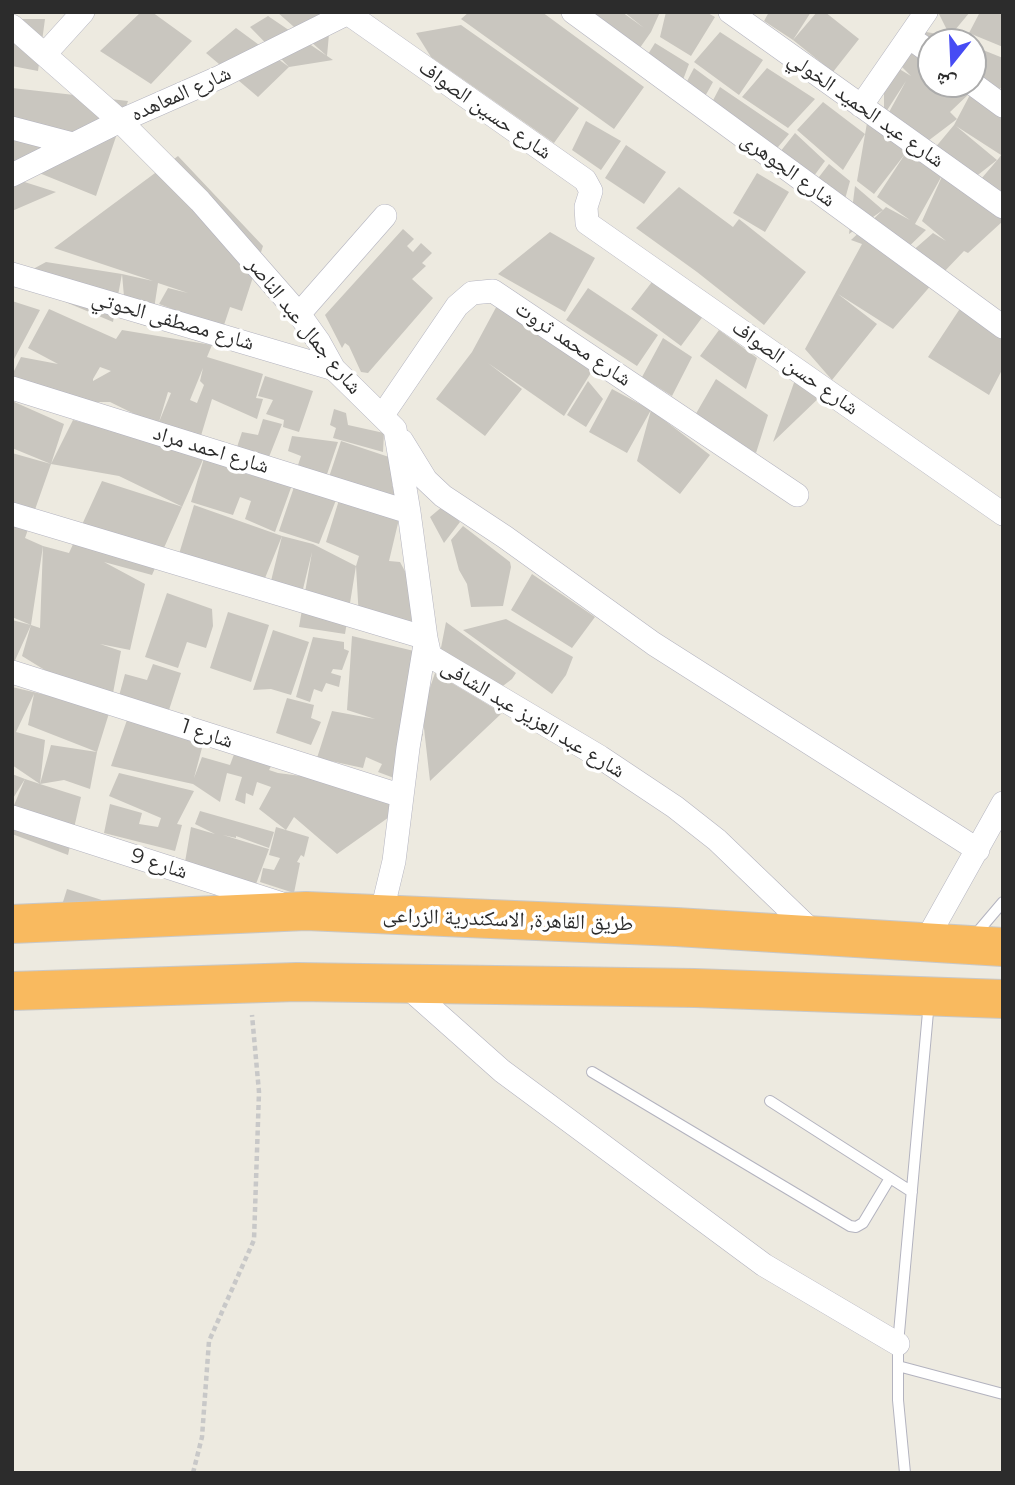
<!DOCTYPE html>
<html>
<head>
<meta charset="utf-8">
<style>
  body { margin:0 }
  #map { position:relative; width:1015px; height:1485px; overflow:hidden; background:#edeae0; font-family:Montserrat,"Noto Naskh Arabic",sans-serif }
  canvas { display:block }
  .frame { position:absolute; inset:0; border:14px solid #2c2c2c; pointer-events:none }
  .north { position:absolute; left:917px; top:28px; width:70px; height:70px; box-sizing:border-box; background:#fff; border:2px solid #ababab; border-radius:50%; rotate:198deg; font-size:19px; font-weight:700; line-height:28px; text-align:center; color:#2c2c2c }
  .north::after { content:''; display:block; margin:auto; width:24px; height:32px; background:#464bf4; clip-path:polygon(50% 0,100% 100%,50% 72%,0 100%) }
</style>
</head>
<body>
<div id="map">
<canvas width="1015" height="1485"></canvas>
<div class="frame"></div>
<div class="north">ش</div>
</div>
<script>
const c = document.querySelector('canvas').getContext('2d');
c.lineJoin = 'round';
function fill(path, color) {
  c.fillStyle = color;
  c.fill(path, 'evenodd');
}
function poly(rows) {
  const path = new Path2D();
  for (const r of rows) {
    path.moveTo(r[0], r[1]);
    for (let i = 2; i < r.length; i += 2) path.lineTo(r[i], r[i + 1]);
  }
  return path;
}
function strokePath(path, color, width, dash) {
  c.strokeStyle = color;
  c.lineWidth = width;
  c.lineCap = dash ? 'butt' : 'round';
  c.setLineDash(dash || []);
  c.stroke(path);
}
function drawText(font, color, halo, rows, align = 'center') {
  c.font = font + ' Montserrat,"Noto Naskh Arabic",sans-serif';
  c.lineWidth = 7;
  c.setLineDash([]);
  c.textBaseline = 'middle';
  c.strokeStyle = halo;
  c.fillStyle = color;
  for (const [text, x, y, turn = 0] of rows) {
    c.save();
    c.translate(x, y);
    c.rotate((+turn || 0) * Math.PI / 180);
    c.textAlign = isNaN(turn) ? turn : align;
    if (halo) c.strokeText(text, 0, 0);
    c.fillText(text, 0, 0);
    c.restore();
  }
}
fill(poly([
  [141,12,152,12,192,41,151,84,100,51],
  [277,12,331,12,327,56],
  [469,12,542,12,644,87,614,129,461,19],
  [579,12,622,12,644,28,624,12,660,12,651,32,637,52],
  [666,12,706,12,715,17,691,56,660,37],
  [769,12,811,12,793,40,817,12,825,12,859,39,833,72,793,40,764,21],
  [938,12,970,12,950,36],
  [980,12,1003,12,1003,47,969,33],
  [268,16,333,60,289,67,250,27],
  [12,19,45,19,38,71,12,66],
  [461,25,579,108,554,143,431,57,416,33],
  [236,28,289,67,258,97,206,53],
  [920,31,950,36,963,42,931,42],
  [720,32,763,60,739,95,694,62],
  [906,42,931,62,931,84,962,84,972,91,950,112,957,119,924,144,888,114,906,81,884,115,884,88,891,64,911,76,897,62],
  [655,43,689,64,681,85,645,59],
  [973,46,1003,58,1003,86,998,91,1003,90,1003,97,991,97,973,72,978,52,973,63],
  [694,68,713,82,703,100,684,87],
  [767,68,815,99,788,128,742,97],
  [720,87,789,134,773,153,710,106],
  [12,88,128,101,96,196,12,162],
  [972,91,1003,109,1003,195,981,179,999,158,1001,155,956,126,997,160,974,178,934,149,954,125],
  [823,102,865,134,843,170,797,130],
  [868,117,1003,210,1003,221,968,253,964,251,942,274,910,253,933,233,946,241,922,221,944,172,915,224,926,230,898,257,933,283,893,329,838,294,877,324,832,380,805,349,862,244,851,240,883,210,849,234,855,186,883,210,886,207,910,220,877,197,905,154,874,194,857,181],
  [586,121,621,141,601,170,572,150],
  [795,133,825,161,811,180,776,157],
  [626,145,666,172,644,204,605,178],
  [178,156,263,246,242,311,230,307,223,328,159,304,168,288,188,293,158,283,151,328,126,319,122,274,153,281,54,248],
  [829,164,850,181,842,210,812,186],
  [757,173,789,192,765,232,733,213],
  [12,178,56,192,12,211],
  [679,187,733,227,739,219,806,272,764,325,697,272,636,228],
  [403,229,414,239,407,246,413,252,421,243,432,253,422,263,426,266,412,279,433,298,368,373,361,372,349,346,345,343,342,348,325,315],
  [550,232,595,258,565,312,498,274],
  [46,262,122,274,113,322,13,280],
  [655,278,704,315,681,346,631,309],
  [588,288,658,335,637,366,566,320],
  [500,300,594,368,564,416,488,363,522,389,485,436,436,399,472,352],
  [12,301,40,310,12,363],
  [961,307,1003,338,1003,368,989,395,928,357],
  [49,309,116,339,122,330,212,345,207,357,263,374,256,398,263,399,257,419,212,399,200,439,159,426,110,402,95,402,12,383,12,375,21,357,58,364,28,348],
  [100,367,111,371,93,381,93,379],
  [203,368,200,381,204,385,197,403,190,400],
  [168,392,171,393,159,422],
  [719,330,757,358,746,389,700,356],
  [663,338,692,357,672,396,642,377],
  [265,376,313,391,299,432,283,427,284,420,266,414,273,400,258,396],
  [796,377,823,394,773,442],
  [716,379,768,415,756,453,694,417],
  [588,381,603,399,586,427,567,415],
  [612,389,651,410,710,455,680,494,637,461,651,410,627,453,589,432],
  [12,401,64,424,51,464,73,420,205,455,152,575,104,562,145,584,130,650,100,644,121,651,113,693,56,677,22,656,31,625,12,667,12,620,31,625,12,617,12,453,51,464,12,448],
  [51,464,119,476,183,507,102,481,69,553,43,546,40,628,31,625,43,546,25,538],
  [334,409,346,413,348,425,384,433,383,452,333,438,336,428,330,425],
  [263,419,282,424,269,457,237,447,242,432,258,435],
  [292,436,338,442,324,483,310,470,298,465,301,456,288,451],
  [341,441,395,459,392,486,401,491,396,504,327,483],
  [205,455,249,470,247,474,292,485,275,532,245,519,251,501,240,497,233,515,191,502],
  [294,487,336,500,319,544,279,531],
  [339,500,399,519,389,561,400,562,407,575,415,609,411,623,359,619,356,566,359,556,326,542],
  [194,505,282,536,313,544,356,566,345,634,299,627,312,552,303,589,271,581,282,536,263,583,179,554],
  [443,506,460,522,444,543,430,517],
  [463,526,510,562,511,567,503,606,471,607,467,584,459,570,451,540],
  [532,574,595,617,572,648,511,610],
  [167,593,212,609,213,626,206,648,187,642,178,668,145,657],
  [228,612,269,625,251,682,210,668],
  [506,619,573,657,566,675,552,694,463,630],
  [446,622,516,673,512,679,495,692,439,658],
  [273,630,309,642,291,695,271,689,253,690],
  [352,636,414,651,406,728,423,734,410,784,378,772,382,764,366,757,363,768,317,758,332,711,375,719,347,710],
  [313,637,344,642,344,649,349,651,342,670,333,669,331,673,341,676,339,687,326,683,322,692,314,689,310,702,296,697],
  [153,664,181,673,168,713,119,696,125,674,147,680],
  [435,673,502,713,430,781,422,711],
  [12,687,110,710,97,752,28,725,34,694,16,732,45,740,40,784,51,745,97,752,90,789,64,780,40,784,81,797,68,855,12,834,12,810,25,779,40,784,12,765],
  [287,698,314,705,311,718,321,722,311,745,276,733],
  [127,720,203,744,194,778,202,757,230,765,236,749,275,759,269,770,278,773,386,787,392,815,337,854,294,817,286,830,259,809,271,787,257,782,253,796,246,793,245,804,235,800,242,777,227,773,220,802,193,784,111,766],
  [119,773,194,791,177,824,182,825,175,851,104,833,110,804,142,813,139,824,158,827,161,818,109,796],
  [12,774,25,779,12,800],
  [200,811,274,832,269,848,236,836,236,838,223,835,269,849,256,884,185,862,191,827,215,834,195,824],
  [276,827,309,837,304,857,301,855,297,862,300,863,294,893,260,882,263,868,274,870,280,858,269,855],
  [67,889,105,901,58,918]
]), '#c9c6bf');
const lane = poly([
  [975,935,1003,902],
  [592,1072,850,1226,856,1227,863,1223,890,1178],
  [770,1101,912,1192],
  [898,1366,1003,1394],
  [905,1473,898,1400,898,1344,929,1001]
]);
const street = poly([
  [346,12,585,180,591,191,586,207,587,223,1003,514],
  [573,12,1003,327],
  [730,12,1003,207],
  [12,26,120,121,200,201,299,314,319,342,334,369,395,429,409,512,426,638,408,748,394,861,381,915],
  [909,37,931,53],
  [45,54,83,12],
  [973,84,1003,106],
  [861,106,926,12],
  [12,128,73,144],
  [12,175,120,121,220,77,350,12],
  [12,274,334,369],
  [299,314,385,216],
  [12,388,409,512],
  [382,416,457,306,472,293,493,291,797,495],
  [402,441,426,480,443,496,505,537,654,644,978,850],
  [12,514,426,638,430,656,600,757,675,807,717,840,816,935],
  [12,672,402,796],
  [12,817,279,903],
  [924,944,1003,803],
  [404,984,502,1071,764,1265,898,1344]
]);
const highway = poly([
  [12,924,306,911,676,927,1003,947],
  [12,991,297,982,695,988,1003,999]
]);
strokePath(lane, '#b3b3bf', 12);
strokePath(street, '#b3b3bf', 24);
strokePath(highway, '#c8c8c8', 40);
strokePath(poly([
  [193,1473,202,1437,209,1341,254,1240,259,1092,252,1015]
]), '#c8c8c8', 4.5, [5, 3.5]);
strokePath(lane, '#fff', 10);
strokePath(street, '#fff', 23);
strokePath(highway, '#f9ba5f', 38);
drawText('21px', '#2c2c2c', '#fff', [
  ["شارع المعاهده",181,94,-24],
  ["شارع حسين الصواف",485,110,35],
  ["شارع عبد الحميد الخولي",866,110,35],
  ["شارع الجوهرى",788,170,36],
  ["شارع مصطفى الحوتي",173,321,16],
  ["شارع جمال عبد الناصر",304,326,51],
  ["شارع محمد ثروت",573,344,34],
  ["شارع حسن الصواف",795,368,35],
  ["شارع احمد مراد",211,450,17],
  ["شارع عبد العزيز عبد الشافى",533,719,31],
  ["شارع 1",207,734,18],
  ["شارع 9",159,864,18],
  ["طريق القاهرة, الاسكندرية الزراعى",508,920,2]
]);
</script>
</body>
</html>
